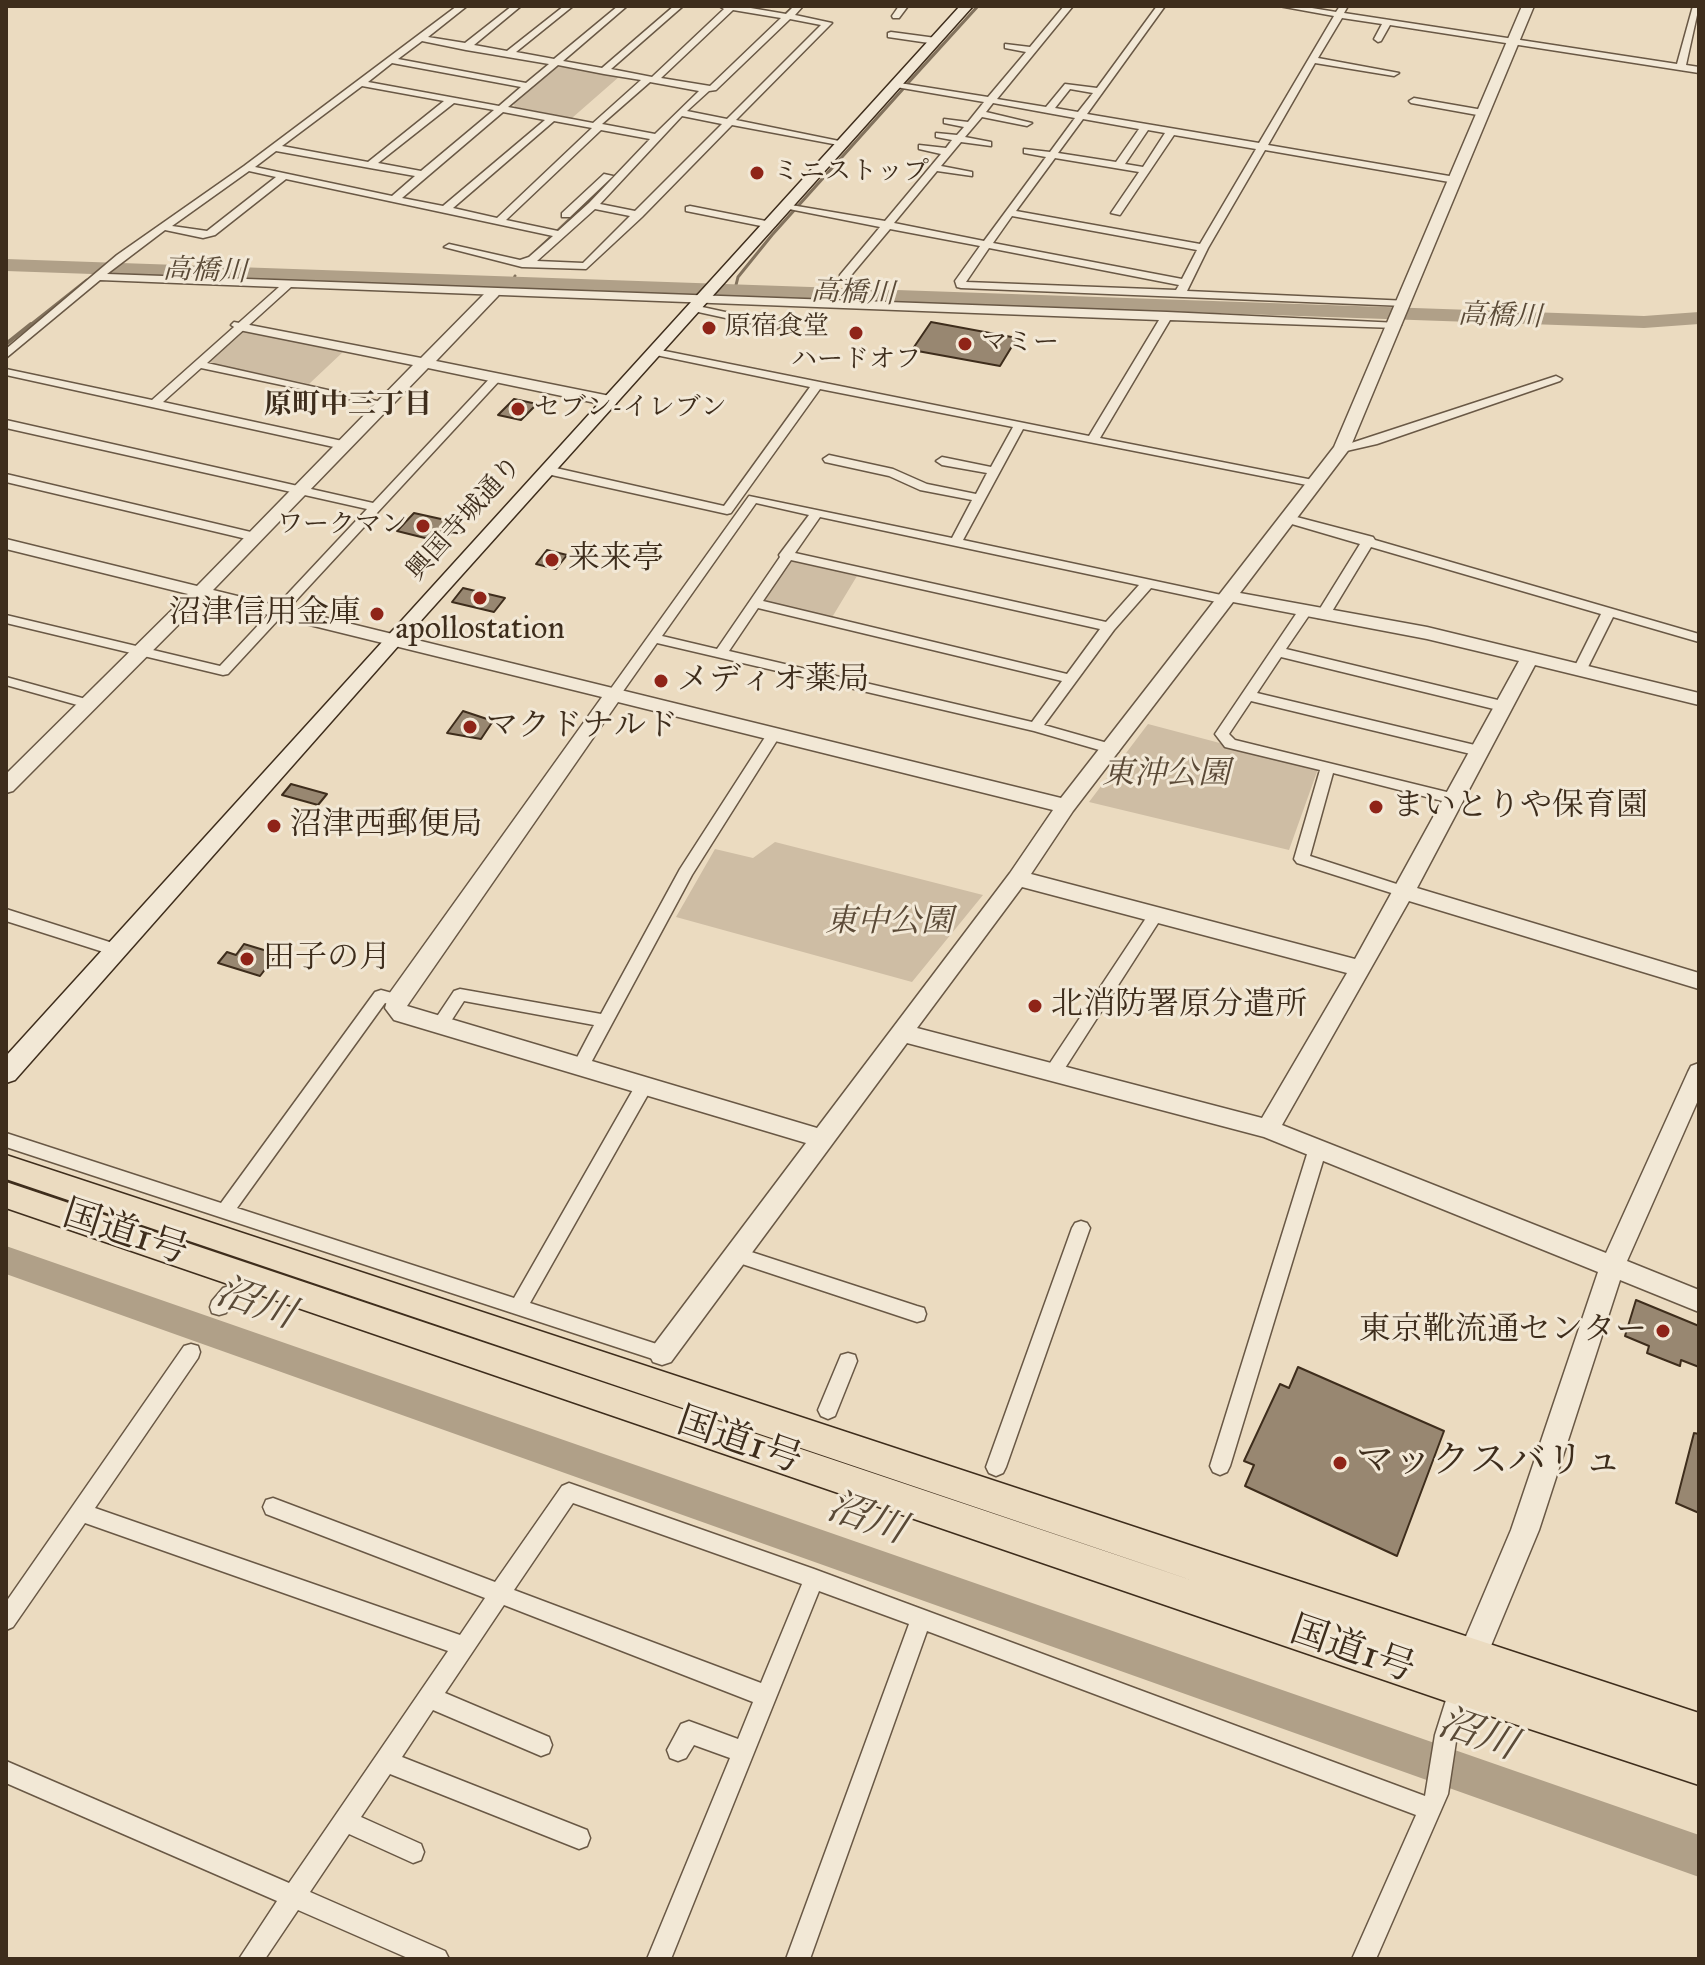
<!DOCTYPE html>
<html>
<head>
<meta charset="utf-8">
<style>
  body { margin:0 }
  #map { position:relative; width:1705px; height:1965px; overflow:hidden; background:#ebdbc0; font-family:"IM FELL Great Primer",serif }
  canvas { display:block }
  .frame { position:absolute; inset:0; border:8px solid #3e2d1c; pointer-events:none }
</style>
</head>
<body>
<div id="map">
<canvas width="1705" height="1965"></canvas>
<div class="frame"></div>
</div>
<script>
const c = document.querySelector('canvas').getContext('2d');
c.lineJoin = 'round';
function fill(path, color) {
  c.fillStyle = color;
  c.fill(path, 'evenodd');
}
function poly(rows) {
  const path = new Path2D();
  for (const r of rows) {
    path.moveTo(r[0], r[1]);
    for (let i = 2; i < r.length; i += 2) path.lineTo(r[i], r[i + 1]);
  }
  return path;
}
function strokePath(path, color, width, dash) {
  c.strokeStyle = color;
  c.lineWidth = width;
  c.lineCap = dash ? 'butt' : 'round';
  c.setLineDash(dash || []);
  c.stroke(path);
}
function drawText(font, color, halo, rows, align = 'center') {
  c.font = font + ' "IM FELL Great Primer","Noto Serif JP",serif';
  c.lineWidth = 6;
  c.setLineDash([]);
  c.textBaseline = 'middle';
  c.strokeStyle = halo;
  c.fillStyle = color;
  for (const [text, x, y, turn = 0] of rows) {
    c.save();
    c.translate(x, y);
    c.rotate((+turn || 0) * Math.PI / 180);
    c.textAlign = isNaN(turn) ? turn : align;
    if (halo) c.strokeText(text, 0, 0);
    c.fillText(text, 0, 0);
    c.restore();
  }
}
fill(poly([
  [562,66,620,76,572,118,515,107,513,103,556,67],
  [243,329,344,351,309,384,206,362],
  [793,561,857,576,831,619,763,603,761,597,782,565],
  [1148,724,1318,769,1289,850,1089,802],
  [775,842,983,895,912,982,676,917,715,849,753,858]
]), '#cebda4');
strokePath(poly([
  [783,16,794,6],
  [908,83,978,6],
  [536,251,616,175],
  [512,283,515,276],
  [735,289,738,277,772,235,903,89],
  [29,326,87,280]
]), '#82725d', 3);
strokePath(poly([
  [6,344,31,324]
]), '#82725d', 4);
fill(poly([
  [6,259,1644,316,1699,312,1699,324,1644,328,6,271,6,259],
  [6,1246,1699,1835,1699,1877,6,1274,6,1246]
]), '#b0a088');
const building = poly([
  [931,322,1017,338,1000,366,912,350,931,322],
  [514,399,537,404,521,420,498,415,514,399],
  [414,513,450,521,433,540,397,531,414,513],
  [547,550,567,555,556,569,536,564,547,550],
  [463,588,505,598,494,612,452,602,463,588],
  [463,711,493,721,481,739,447,733,463,711],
  [291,784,327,794,318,805,282,795,291,784],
  [244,944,277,954,260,976,218,963,227,952,236,955,244,944],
  [1636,1300,1699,1326,1699,1367,1681,1360,1680,1366,1647,1353,1649,1346,1625,1336,1636,1300],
  [1298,1367,1444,1431,1397,1556,1245,1486,1254,1465,1244,1461,1280,1384,1289,1388,1298,1367],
  [1694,1433,1699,1434,1699,1513,1676,1503,1694,1433]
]);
fill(building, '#988771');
strokePath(building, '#3e2d1c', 2);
const minor = poly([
  [457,6,467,6,428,37,465,43,512,6,521,6,474,45,507,51,564,6,573,6,516,52,554,59,618,6,627,6,563,61,602,68,674,6,683,6,611,69,652,77,724,9,719,6,739,6,786,14,794,6,803,6,795,15,832,23,736,120,849,143,844,146,732,125,642,217,586,269,522,267,444,247,449,244,520,260,529,257,553,236,286,179,215,235,203,238,165,230,107,274,1167,312,1399,323,1401,325,1395,328,1170,320,1100,438,1313,480,1319,484,1317,487,1023,429,963,540,1226,596,1233,600,1226,604,1151,588,1114,630,1044,725,1118,746,1120,749,1118,752,1113,754,1034,731,657,643,619,697,609,697,607,694,749,496,952,538,972,500,920,490,889,476,825,462,823,459,829,455,893,469,927,484,976,494,987,473,942,465,936,461,942,457,991,467,1013,427,820,389,731,513,727,514,547,474,541,470,547,466,724,506,810,387,651,354,651,350,655,349,1089,436,1159,320,291,287,207,363,386,403,386,407,201,368,163,402,347,442,349,445,343,449,6,375,6,369,152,400,279,287,100,280,6,358,6,349,117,255,244,166,457,6],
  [733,10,781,18,710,86,661,78,733,10],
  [790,19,821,25,727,119,687,111,709,91,716,90,790,19],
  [422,41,466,50,549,64,526,83,398,59,422,41],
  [392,63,521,87,499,106,368,82,392,63],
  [558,65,604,74,641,80,593,123,508,107,558,65],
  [650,82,699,91,655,134,602,124,650,82],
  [362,86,444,101,368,162,282,146,362,86],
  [454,103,494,110,421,171,378,163,454,103],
  [503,112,545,120,443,206,402,198,503,112],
  [682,116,722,124,635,211,600,204,682,116],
  [554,121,592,128,497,218,453,208,554,121],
  [601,130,650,139,589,203,558,231,506,220,601,130],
  [276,151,370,168,415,176,392,196,255,167,276,151],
  [249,171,276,177,207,231,172,226,249,171],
  [595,209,630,216,583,263,537,261,595,209],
  [756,503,809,515,779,555,780,557,717,649,662,636,756,503],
  [820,517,1139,585,1106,622,795,553,820,517],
  [791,560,1100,629,1067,674,763,601,791,560],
  [758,608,1062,681,1032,722,729,651,758,608],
  [899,6,908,6,899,18,893,18,892,16,899,6],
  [1064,6,1073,6,997,99,1046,107,1065,84,1097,88,1157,6,1165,6,1087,114,1259,143,1334,16,1279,6,1300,6,1336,12,1340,6,1348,6,1344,13,1677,64,1693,6,1699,6,1686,65,1699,67,1699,73,1390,25,1381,41,1378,42,1374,39,1382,24,1342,18,1318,58,1399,73,1394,76,1315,63,1268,145,1455,177,1460,180,1455,183,1265,150,1208,248,1187,291,1409,301,1409,305,1405,306,961,288,957,287,955,281,980,246,890,229,848,279,840,279,840,275,880,227,789,209,784,206,785,204,885,221,941,154,919,149,919,145,946,148,952,140,936,137,936,133,957,135,964,127,944,123,944,119,968,122,984,102,896,87,893,86,893,82,988,97,1026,52,1005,48,1005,44,1030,47,1064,6],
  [1070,89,1093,93,1078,112,1055,108,1070,89],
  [993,103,1075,118,1050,152,1024,149,1024,153,1046,157,984,241,894,223,937,171,972,176,972,172,941,166,961,142,991,146,991,142,965,137,982,117,1027,126,1032,123,986,112,993,103],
  [1083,119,1139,129,1116,162,1058,153,1083,119],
  [1148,130,1165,133,1143,167,1125,164,1148,130],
  [1174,135,1256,149,1200,244,1016,211,1055,158,1139,172,1111,213,1120,215,1174,135],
  [1012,216,1197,250,1182,279,993,243,1012,216],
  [989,248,1179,285,1176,290,966,282,989,248],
  [891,32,936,38,940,41,936,44,888,37,888,33,891,32],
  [1414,98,1483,110,1488,113,1483,116,1411,103,1409,101,1414,98],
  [604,174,613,176,570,217,562,217,562,213,604,174],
  [690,206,771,222,776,225,771,228,686,211,686,207,690,206],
  [693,305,776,323,782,326,776,329,689,310,689,306,693,305],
  [496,375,502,378,500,380,228,674,223,675,6,623,6,615,220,666,367,509,6,428,6,420,373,503,492,376,496,375],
  [1556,376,1562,379,1560,381,1377,444,1342,452,1336,448,1556,376],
  [6,474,255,533,261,537,255,541,6,482,6,474],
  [1289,515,1373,537,1375,540,1699,634,1699,642,1613,617,1585,673,1575,673,1573,670,1601,614,1371,547,1328,618,1318,618,1316,615,1360,544,1285,522,1283,519,1289,515],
  [1305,607,1312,611,1286,649,1502,701,1509,706,1502,711,1281,657,1257,693,1479,746,1486,751,1479,756,1251,701,1229,734,1235,740,1459,795,1461,799,1459,803,1454,804,1333,773,1310,856,1409,888,1412,892,1409,896,1404,897,1297,863,1294,859,1320,770,1225,747,1215,734,1300,608,1305,607],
  [6,677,93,701,95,704,88,708,6,685,6,677],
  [774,729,781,734,692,875,586,1072,574,1072,572,1067,594,1025,464,1001,446,1029,434,1029,432,1025,434,1021,454,991,460,989,601,1014,680,869,769,731,774,729],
  [6,909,122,946,124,950,116,956,6,921,6,909],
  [1155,910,1160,912,1163,916,1160,920,1058,1079,1046,1079,1044,1074,1046,1069,1150,912,1155,910],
  [381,990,403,996,405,1000,403,1004,397,1006,385,1003,237,1208,514,1298,638,1081,650,1081,652,1086,650,1091,530,1303,669,1348,671,1354,669,1360,662,1362,6,1147,6,1133,221,1203,375,992,381,990],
  [1317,1144,1323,1146,1326,1151,1230,1466,1227,1472,1220,1475,1213,1472,1210,1466,1308,1151,1311,1146,1317,1144],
  [1081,1221,1087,1223,1090,1228,1006,1467,1003,1473,996,1476,989,1473,986,1467,1072,1228,1075,1223,1081,1221],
  [736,1247,917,1306,924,1308,926,1314,924,1320,917,1322,730,1260,727,1255,730,1250,736,1247],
  [229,1286,235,1288,238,1294,235,1300,226,1313,219,1315,212,1313,210,1307,212,1301,223,1288,229,1286],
  [191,1344,198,1346,200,1352,198,1358,95,1508,460,1635,485,1598,266,1514,263,1507,266,1500,273,1498,495,1582,562,1486,569,1483,814,1569,1425,1796,1435,1735,1452,1681,1460,1677,1468,1681,1471,1688,1457,1735,1448,1794,1376,1959,1352,1959,1416,1815,927,1631,810,1959,786,1959,909,1624,819,1591,671,1959,647,1959,730,1758,694,1745,686,1758,678,1761,670,1758,667,1750,681,1724,689,1721,738,1739,753,1702,504,1605,445,1693,549,1737,552,1745,549,1753,541,1756,433,1710,402,1757,587,1830,590,1838,587,1846,579,1849,390,1774,361,1817,421,1844,424,1852,421,1860,413,1863,349,1834,310,1892,445,1951,449,1959,410,1959,298,1910,265,1959,239,1959,277,1901,6,1783,6,1761,289,1883,448,1651,85,1523,13,1627,6,1630,6,1602,184,1346,191,1344],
  [573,1503,802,1584,761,1683,514,1590,573,1503],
  [848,1353,855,1355,857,1361,835,1416,828,1419,821,1416,818,1410,841,1355,848,1353]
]);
const tertiary = poly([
  [1522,6,1534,6,1350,448,1240,593,1427,627,1699,693,1699,705,1535,665,1417,888,1699,973,1699,989,1409,901,1282,1125,1606,1253,1688,1072,1691,1066,1699,1063,1699,1098,1627,1261,1699,1290,1699,1312,1620,1280,1539,1530,1478,1677,1468,1681,1458,1677,1453,1667,1511,1530,1598,1272,1264,1137,907,1043,671,1362,662,1365,653,1362,649,1354,653,1346,806,1143,394,1020,385,1008,389,994,602,697,204,599,13,791,6,793,6,774,188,594,6,549,6,539,197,586,413,365,239,330,231,325,234,322,421,358,488,290,493,289,500,293,498,296,436,361,610,396,616,398,616,404,610,406,428,368,213,590,1061,798,1334,447,1522,6],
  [1233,602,1427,639,1519,661,1355,959,1031,874,1073,811,1233,602],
  [618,702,1053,810,1010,873,817,1128,407,1006,618,702],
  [1022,887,1347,973,1262,1118,917,1028,1022,887]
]);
const secondary = poly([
  [960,6,973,6,400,644,15,1080,6,1083,6,1056,960,6]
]);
const trunk = poly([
  [6,1155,1699,1713,1699,1785,1460,1706,6,1208,6,1182,1197,1582,6,1179,6,1155]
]);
strokePath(minor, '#695845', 3);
strokePath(tertiary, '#695845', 3);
strokePath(secondary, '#3e2d1c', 3);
strokePath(trunk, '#3e2d1c', 3);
fill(minor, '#f2e8d6');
fill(tertiary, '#f2e8d6');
fill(secondary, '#f2e8d6');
fill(trunk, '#ebdbc0');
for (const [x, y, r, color] of [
  [757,173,8,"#8f2418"],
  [709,328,8,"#8f2418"],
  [856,333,8,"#8f2418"],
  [965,344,8,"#8f2418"],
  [518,409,8,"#8f2418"],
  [423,526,8,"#8f2418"],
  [552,560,8,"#8f2418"],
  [480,598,8,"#8f2418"],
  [377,614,8,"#8f2418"],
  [661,681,8,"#8f2418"],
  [470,727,8,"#8f2418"],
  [1376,807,8,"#8f2418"],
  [274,826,8,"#8f2418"],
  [247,959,8,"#8f2418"],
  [1035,1006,8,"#8f2418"],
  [1663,1331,8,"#8f2418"],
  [1340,1463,8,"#8f2418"]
]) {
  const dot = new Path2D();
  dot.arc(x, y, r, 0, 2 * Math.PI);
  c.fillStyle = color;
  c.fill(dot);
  strokePath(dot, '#f2e8d6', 3);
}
drawText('26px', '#3e2d1c', '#f2e8d6', [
  ["ミニストップ",773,173],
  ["原宿食堂",725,328],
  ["マミー",981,344],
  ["ハードオフ",856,361,"center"],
  ["セブン-イレブン",534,409],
  ["ワークマン",407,526,"right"]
], 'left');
drawText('26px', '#3e2d1c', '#f2e8d6', [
  ["興国寺城通り",465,519,-48]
]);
drawText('italic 28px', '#5a4a37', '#f2e8d6', [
  ["高橋川",205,272,2],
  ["高橋川",853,294,2],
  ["高橋川",1500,317,2]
]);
drawText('bold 28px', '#3e2d1c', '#f2e8d6', [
  ["原町中三丁目",348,406]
]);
drawText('32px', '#3e2d1c', '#f2e8d6', [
  ["来来亭",568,560],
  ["沼津信用金庫",361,614,"right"],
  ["apollostation",480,630,"center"],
  ["メディオ薬局",677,681],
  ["マクドナルド",486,727],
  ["まいとりや保育園",1392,807],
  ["沼津西郵便局",290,826],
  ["田子の月",263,959],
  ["北消防署原分遣所",1051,1006],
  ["東京靴流通センター",1647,1331,"right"]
], 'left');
drawText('italic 32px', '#5b4a37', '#f2e8d6', [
  ["東沖公園",1166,775],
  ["東中公園",889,923]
]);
drawText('38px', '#3e2d1c', '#f2e8d6', [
  ["国道1号",125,1234,18],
  ["国道1号",739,1442,19],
  ["国道1号",1352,1651,19]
]);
drawText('38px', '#3e2d1c', '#f2e8d6', [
  ["マックスバリュ",1356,1463]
], 'left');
drawText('italic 40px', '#5a4a37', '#f2e8d6', [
  ["沼川",255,1305,19],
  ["沼川",866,1520,19],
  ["沼川",1477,1736,19]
]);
</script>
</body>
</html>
